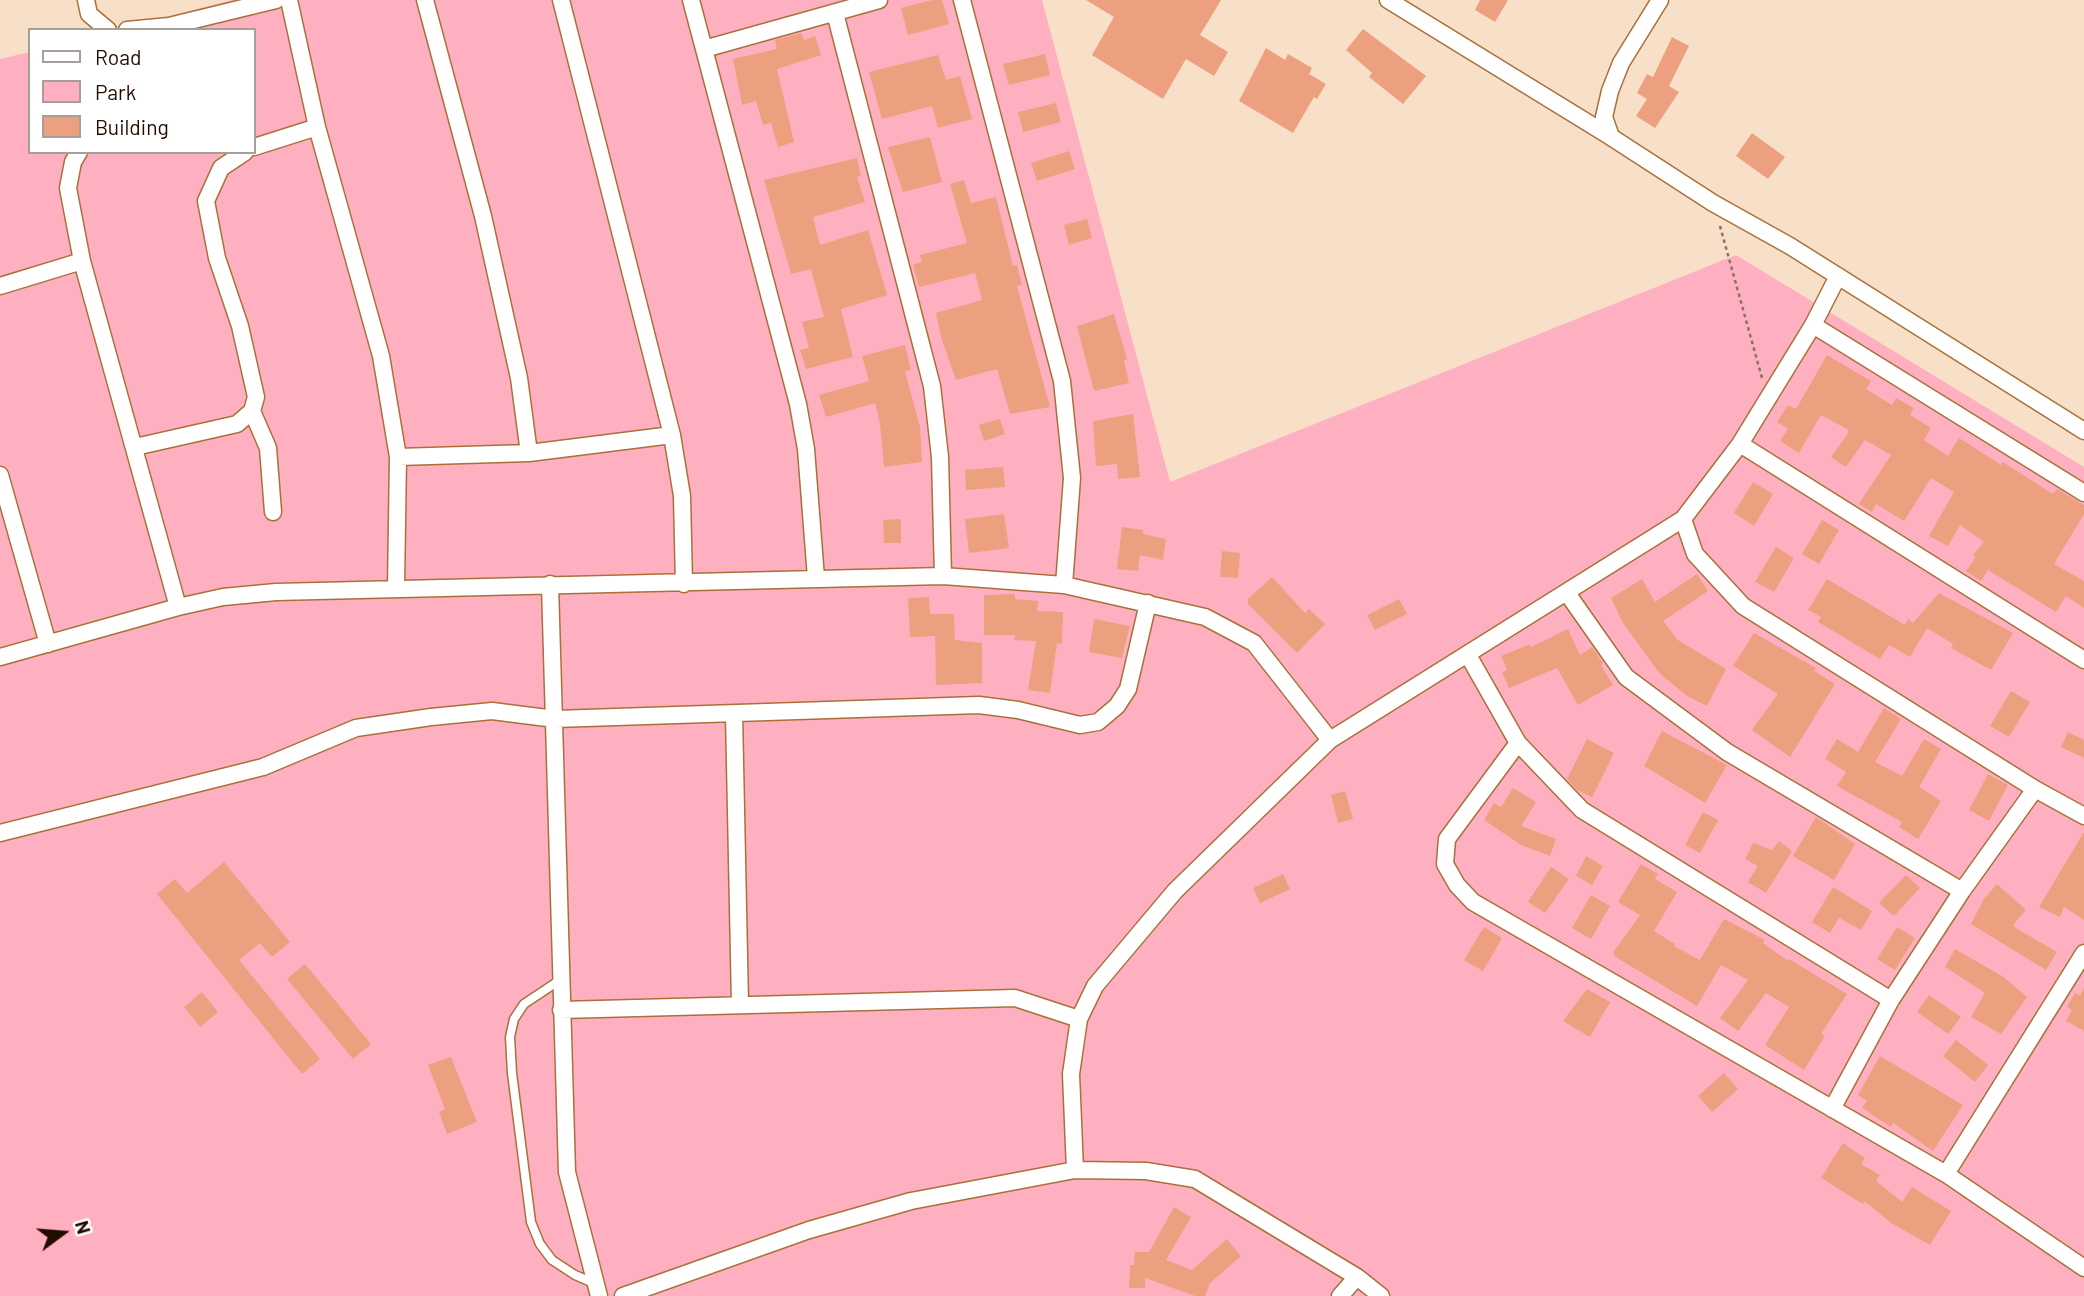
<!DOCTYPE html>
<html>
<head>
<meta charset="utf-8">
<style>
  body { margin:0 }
  #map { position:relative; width:2084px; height:1296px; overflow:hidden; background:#f8dfc8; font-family:Barlow,sans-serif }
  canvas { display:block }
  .legend { position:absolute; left:28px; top:28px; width:228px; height:126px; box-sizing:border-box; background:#fff; border:2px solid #a79e99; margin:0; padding:9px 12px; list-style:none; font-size:21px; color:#220c00 }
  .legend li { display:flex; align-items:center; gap:14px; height:35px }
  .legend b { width:35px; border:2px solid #a79e99 }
  .north { position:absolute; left:28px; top:1198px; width:70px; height:70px; -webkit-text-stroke:5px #fff; paint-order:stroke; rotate:74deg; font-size:19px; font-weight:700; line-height:28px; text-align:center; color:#220c00 }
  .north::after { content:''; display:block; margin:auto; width:24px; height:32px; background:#220c00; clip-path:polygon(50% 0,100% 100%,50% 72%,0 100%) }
</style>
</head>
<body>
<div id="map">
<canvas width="2084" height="1296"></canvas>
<ul class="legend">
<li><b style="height:9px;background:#fff"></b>Road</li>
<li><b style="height:19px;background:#feb0c1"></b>Park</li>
<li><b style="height:19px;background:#eda07f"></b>Building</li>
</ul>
<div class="north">N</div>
</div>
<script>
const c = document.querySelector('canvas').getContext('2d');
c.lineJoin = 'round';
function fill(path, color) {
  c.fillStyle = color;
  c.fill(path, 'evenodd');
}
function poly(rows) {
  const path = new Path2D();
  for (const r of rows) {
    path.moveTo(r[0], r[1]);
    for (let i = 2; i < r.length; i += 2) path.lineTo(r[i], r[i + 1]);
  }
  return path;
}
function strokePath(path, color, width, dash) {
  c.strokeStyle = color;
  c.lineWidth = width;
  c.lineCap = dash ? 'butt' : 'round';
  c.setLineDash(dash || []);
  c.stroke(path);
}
fill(poly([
  [232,0,1042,0,1170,482,1736,255,2084,467,2084,1296,0,1296,0,59,30,52,30,152,254,152,254,30,116,30]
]), '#feb0c1');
fill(poly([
  [932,0,942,0,949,24,908,35,901,8],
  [1086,0,1221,0,1200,35,1228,52,1214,76,1186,59,1163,99,1092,55,1114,17],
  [1480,0,1508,0,1495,22,1475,10],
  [1363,29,1426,76,1403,104,1369,77,1372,73,1346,50],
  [801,33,804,40,815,36,821,55,777,69,794,142,778,147,771,123,763,125,756,101,742,105,733,59,777,49,775,40],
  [1672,37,1689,46,1669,86,1679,92,1655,128,1636,116,1647,99,1637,93,1647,74,1653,77],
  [1266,48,1285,60,1288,54,1312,68,1309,74,1326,84,1317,99,1314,97,1293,133,1239,101],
  [1045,54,1050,75,1009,85,1003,64],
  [938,55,946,80,960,76,972,119,938,128,932,106,882,119,869,72],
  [1056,103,1061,122,1023,132,1018,112],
  [1752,133,1785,157,1768,179,1736,156],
  [930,137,942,182,903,192,888,147],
  [1069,151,1075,169,1037,181,1031,163],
  [857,158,861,176,857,177,865,202,813,217,820,245,868,230,887,295,841,309,853,357,806,369,800,350,809,348,802,322,824,317,811,269,791,274,764,180],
  [964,180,971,203,996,197,1013,266,1017,265,1022,285,1017,286,1050,407,1010,414,997,369,956,380,941,337,936,313,982,300,975,273,919,287,913,265,922,262,920,255,967,243,950,184],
  [1087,219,1092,238,1069,245,1064,225],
  [1114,314,1127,359,1124,360,1129,383,1094,391,1077,326],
  [905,345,911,370,905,371,920,427,922,462,884,467,880,424,875,403,826,417,819,395,869,381,862,356],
  [1827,355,1871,381,1866,389,1892,405,1896,398,1914,408,1910,415,1931,428,1924,440,1948,456,1959,438,2001,465,2003,462,2053,494,2057,489,2084,505,2084,514,2054,564,2084,581,2084,608,2066,596,2056,612,1988,570,1981,581,1966,571,1976,557,1973,555,1984,542,1960,525,1948,546,1929,536,1954,492,1931,478,1904,521,1876,504,1872,512,1859,504,1891,455,1865,440,1846,467,1831,457,1849,432,1847,429,1821,415,1799,453,1780,441,1788,429,1777,422,1788,405,1796,409],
  [1133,414,1140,477,1118,479,1117,464,1096,466,1093,421],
  [1000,419,1005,434,984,441,979,425],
  [1003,467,1005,487,966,490,965,470],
  [1753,482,1773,494,1754,526,1734,513],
  [1004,514,1009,548,969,553,965,519],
  [901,519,901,543,884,543,883,520],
  [1822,520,1839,530,1819,564,1802,554],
  [1122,527,1143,530,1143,534,1166,539,1163,560,1140,555,1138,571,1117,569],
  [1776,547,1794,558,1774,592,1755,582],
  [1222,551,1240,553,1238,578,1220,577],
  [1697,574,1708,591,1663,621,1678,640,1726,669,1707,706,1687,696,1660,674,1623,623,1611,598,1642,579,1655,602],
  [1272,577,1305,613,1309,609,1325,624,1297,653,1248,604,1248,599],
  [1827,579,1905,625,1908,619,1913,623,1939,593,2013,633,1991,670,1951,648,1953,644,1927,628,1910,657,1889,645,1880,659,1818,622,1821,617,1808,610],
  [1015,594,1015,599,1038,601,1037,611,1063,612,1062,644,1057,643,1050,693,1028,690,1036,641,1014,640,1015,635,984,635,984,595],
  [929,597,930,614,954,614,955,640,982,643,982,683,936,685,935,636,910,637,908,598],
  [1399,599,1407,614,1375,630,1367,615],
  [1094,619,1130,626,1122,658,1089,652],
  [1568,629,1580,655,1592,647,1603,663,1601,665,1613,685,1578,705,1557,668,1509,688,1502,672,1507,670,1501,656,1530,644,1531,647],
  [1754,633,1816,668,1814,671,1835,684,1790,757,1752,730,1778,694,1733,666],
  [2011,691,2030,702,2009,737,1990,726],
  [1884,708,1901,719,1875,762,1902,776,1924,739,1941,749,1919,787,1941,801,1918,839,1899,827,1902,822,1837,786,1846,772,1825,759,1837,739,1858,752],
  [1662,731,1727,765,1705,803,1644,766],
  [2068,732,2084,740,2084,758,2061,747],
  [1587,739,1614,753,1592,797,1577,790,1567,779],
  [1988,774,2008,785,1989,821,1969,810],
  [1513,788,1536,802,1521,826,1556,839,1550,856,1521,845,1484,820,1494,803,1501,807],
  [1345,791,1353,819,1338,823,1331,795],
  [1703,812,1718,820,1700,853,1685,845],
  [1816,817,1855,844,1834,880,1793,856],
  [2084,832,2084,920,2064,907,2060,917,2039,907],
  [1779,841,1792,851,1766,893,1748,882,1758,866,1745,859,1753,843,1772,850],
  [1586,856,1603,866,1592,885,1576,876],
  [224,862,290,942,272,957,260,943,239,960,320,1059,302,1074,157,894,175,879,187,893],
  [1641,864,1658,874,1655,879,1677,892,1654,931,1675,944,1674,946,1700,960,1724,919,1765,940,1763,943,1788,961,1789,959,1847,994,1821,1034,1825,1036,1804,1070,1765,1045,1789,1007,1766,993,1738,1031,1720,1018,1748,980,1721,965,1697,1006,1614,956,1614,951,1640,915,1618,902],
  [1551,867,1569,879,1545,913,1528,902],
  [1283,874,1290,889,1260,903,1253,888],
  [1906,875,1920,888,1894,916,1879,903],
  [1997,884,2026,910,2013,925,2016,928,2057,952,2046,970,1971,924,1984,899],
  [1833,887,1872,911,1861,930,1839,918,1830,933,1812,922],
  [1591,895,1610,906,1591,939,1572,928],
  [1484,927,1502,938,1483,971,1464,960],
  [1897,927,1915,938,1895,970,1877,959],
  [1955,949,2002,976,2027,997,2001,1034,1971,1017,1985,993,1945,967],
  [305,964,371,1044,353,1059,287,979],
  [2084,988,2084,1031,2066,1021,2072,1010,2067,1007,2075,993,2080,996],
  [1587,989,1610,1002,1590,1037,1563,1021],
  [202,992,218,1012,200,1027,184,1007],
  [1929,995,1961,1017,1948,1034,1917,1012],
  [1956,1040,1988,1065,1975,1082,1943,1056],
  [1880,1056,1963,1105,1933,1151,1893,1123,1891,1127,1862,1108,1867,1101,1858,1095],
  [451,1057,477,1122,447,1134,439,1112,445,1109,428,1065],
  [1724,1073,1738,1089,1712,1112,1698,1096],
  [1843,1143,1865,1158,1861,1164,1880,1175,1876,1181,1902,1202,1912,1187,1951,1211,1930,1245,1891,1223,1865,1201,1863,1204,1821,1178],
  [1174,1207,1191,1217,1166,1260,1192,1270,1227,1239,1241,1256,1210,1283,1205,1296,1195,1296,1145,1278,1145,1288,1129,1288,1130,1265,1134,1265,1135,1252,1149,1252]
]), '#eda07f');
const lane = poly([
  [560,980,524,1004,514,1019,510,1037,512,1073,531,1222,540,1244,552,1260,575,1275,596,1284]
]);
const street = poly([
  [86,0,89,14,108,30],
  [289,0,317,127,381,356,398,457,396,587],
  [425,0,483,216,519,378,529,453],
  [561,0,672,435,682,496,684,584],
  [691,0,704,49,879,0],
  [962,0,1062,381,1072,478,1064,585],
  [1388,0,1611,137],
  [1660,0,1621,63,1610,91,1604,117,1611,137,1713,203,1790,246,2084,431],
  [835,13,932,386,940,457,943,576],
  [127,30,169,26,276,0],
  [704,49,798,404,806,449,816,578],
  [254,147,317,127],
  [79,152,73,162,68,188,82,261,178,607],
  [0,286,82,261],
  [1813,325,2084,493],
  [252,411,268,448,273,512],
  [1740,444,2084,660],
  [135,447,237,424,252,411,256,397,240,326,217,258,206,201,221,168,245,152],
  [398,457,529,453,672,435],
  [0,475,48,644],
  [1683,519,1695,554,1743,606,2035,789,2084,816],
  [550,584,567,1172,599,1296],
  [1567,593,1626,677,1727,752,1962,891],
  [1468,655,1518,743,1582,810,1891,1000],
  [0,657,178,607,223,597,276,592,943,576,1064,585,1205,617,1254,643,1330,740],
  [734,714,740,1004],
  [1518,743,1447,839,1445,864,1457,885,1473,902,1946,1174,2084,1268],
  [0,833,263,767,356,728,431,717,492,711,555,719,979,705,1018,710,1080,725,1098,722,1117,706,1128,689,1148,603],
  [561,1010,1015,998,1079,1019],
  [1832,1109,1891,1000,1962,891,2035,789],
  [1075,1170,1071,1074,1079,1019,1095,986,1175,891,1330,740,1683,519,1740,444,1813,325,1838,276],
  [1946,1174,2084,953],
  [623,1296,809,1230,911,1201,1075,1170,1146,1171,1195,1179,1357,1277,1381,1296],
  [1340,1296,1357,1277]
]);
strokePath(lane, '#a97137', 11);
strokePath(street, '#a97137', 19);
strokePath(poly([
  [1720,226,1762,378]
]), '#897261', 2.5, [3.5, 3.5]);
strokePath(lane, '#fff', 8);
strokePath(street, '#fff', 16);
</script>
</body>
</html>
